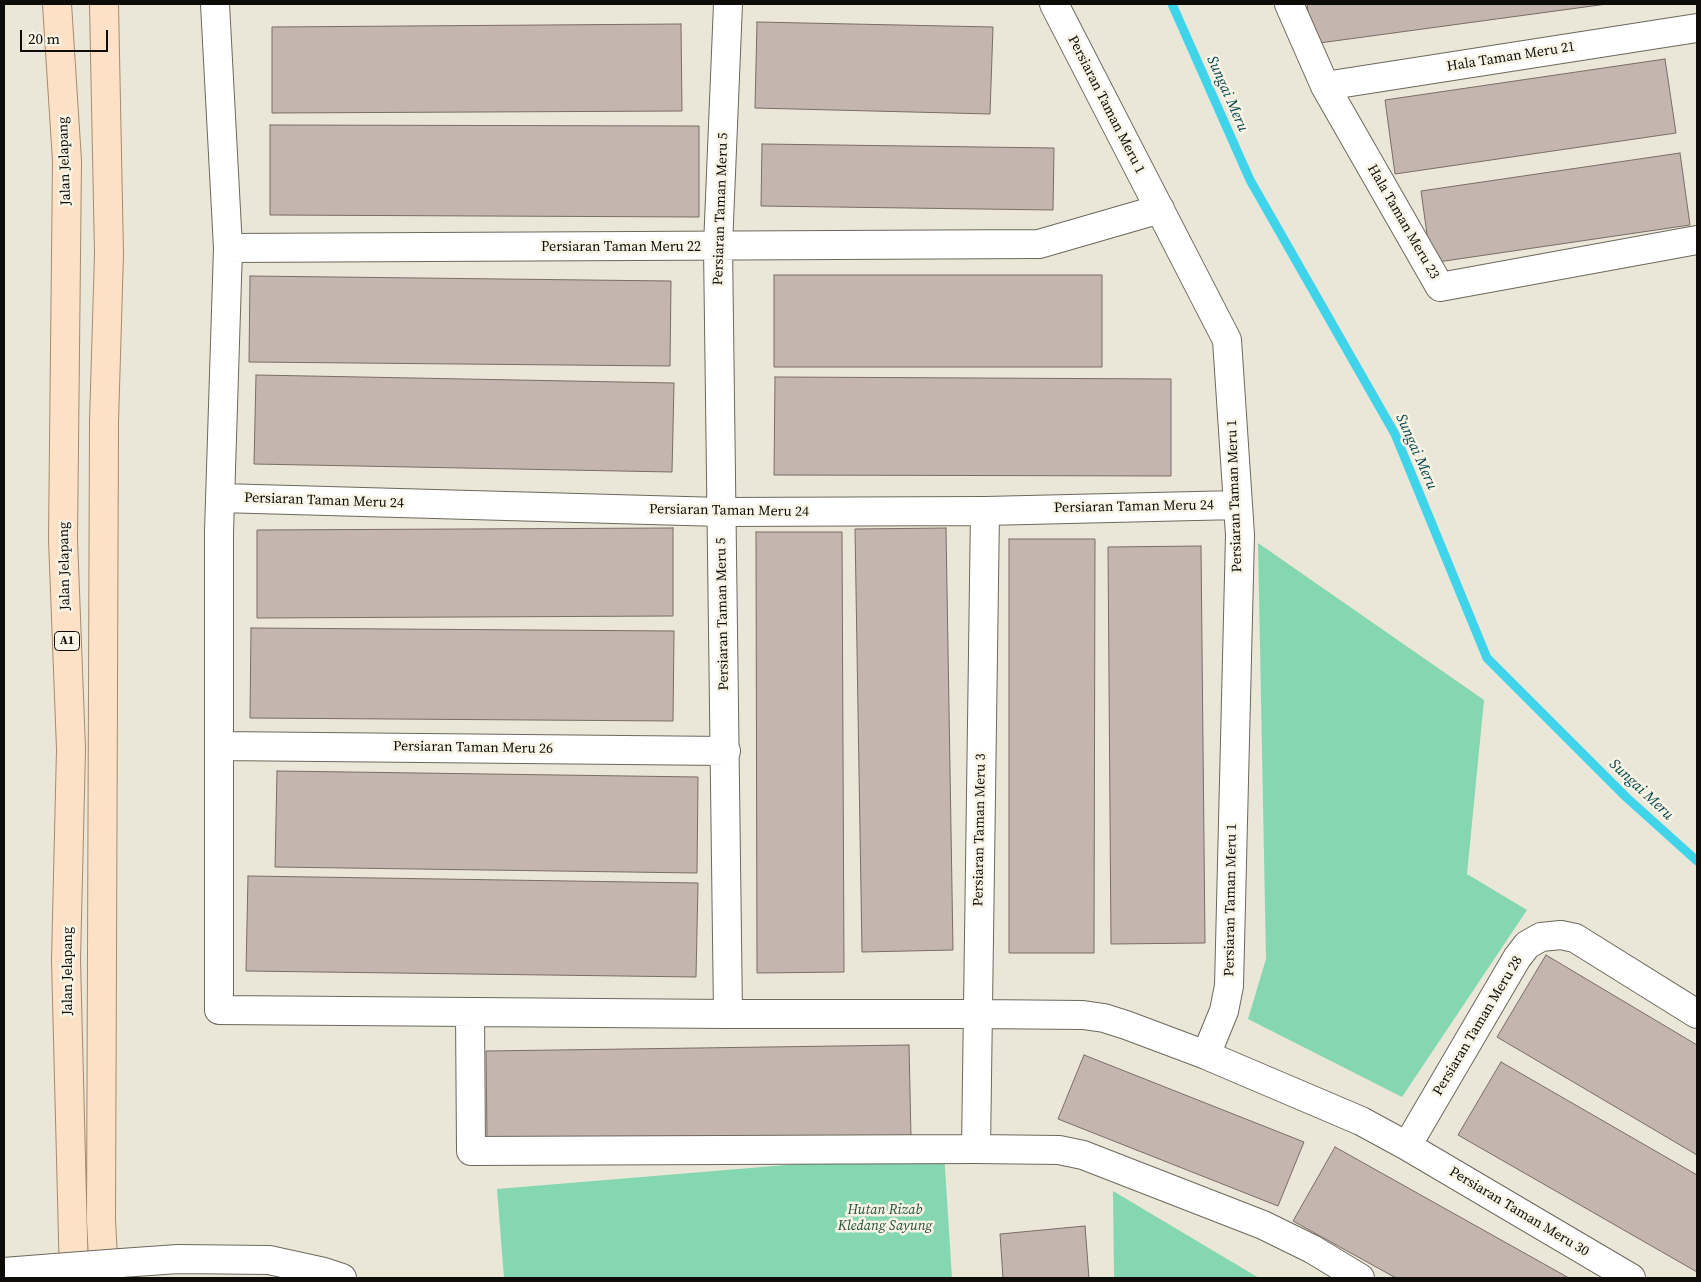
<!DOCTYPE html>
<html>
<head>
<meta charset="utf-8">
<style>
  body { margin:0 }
  #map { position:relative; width:1701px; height:1282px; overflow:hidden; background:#ebe7d8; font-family:"Source Serif 4",serif }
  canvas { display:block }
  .frame { position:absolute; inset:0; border:5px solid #0d0c08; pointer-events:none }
  .scale { position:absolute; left:20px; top:30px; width:88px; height:22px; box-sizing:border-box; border:2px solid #0d0c08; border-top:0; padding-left:6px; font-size:15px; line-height:18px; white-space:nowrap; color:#0d0c08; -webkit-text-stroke:4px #f8f4e5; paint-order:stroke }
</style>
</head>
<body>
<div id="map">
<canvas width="1701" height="1282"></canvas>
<div class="frame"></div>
<div class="scale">20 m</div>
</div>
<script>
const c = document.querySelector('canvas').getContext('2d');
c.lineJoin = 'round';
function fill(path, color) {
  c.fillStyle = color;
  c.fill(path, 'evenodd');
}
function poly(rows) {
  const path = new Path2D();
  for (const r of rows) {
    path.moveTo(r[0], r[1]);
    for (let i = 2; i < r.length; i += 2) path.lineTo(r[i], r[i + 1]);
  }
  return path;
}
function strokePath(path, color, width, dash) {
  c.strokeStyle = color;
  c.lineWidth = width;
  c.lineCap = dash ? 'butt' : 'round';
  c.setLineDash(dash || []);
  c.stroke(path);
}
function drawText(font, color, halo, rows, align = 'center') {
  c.font = font + ' "Source Serif 4",serif';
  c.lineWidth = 5;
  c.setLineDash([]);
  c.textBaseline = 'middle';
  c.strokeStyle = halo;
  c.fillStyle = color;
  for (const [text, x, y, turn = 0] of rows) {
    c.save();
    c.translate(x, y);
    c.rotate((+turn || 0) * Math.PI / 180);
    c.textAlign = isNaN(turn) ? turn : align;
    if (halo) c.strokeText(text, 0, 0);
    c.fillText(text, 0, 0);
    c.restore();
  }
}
fill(poly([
  [1258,543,1484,700,1467,874,1527,910,1402,1097,1248,1019,1266,959],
  [944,1152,952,1278,504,1278,497,1189],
  [1113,1191,1259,1278,1114,1278]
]), '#84d7b0');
strokePath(poly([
  [1172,4,1250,180,1395,434,1487,658,1626,797,1697,861]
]), '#3fd4e9', 9);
const building = poly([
  [1307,4,1607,4,1312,44,1307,4],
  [757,22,993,27,990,114,755,108,757,22],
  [681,24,682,111,272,113,272,27,681,24],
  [1665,59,1676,133,1395,174,1385,100,1665,59],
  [270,125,699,126,699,217,270,215,270,125],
  [762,144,1054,148,1053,210,761,206,762,144],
  [1680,153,1690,225,1431,263,1421,191,1680,153],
  [774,275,1102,275,1102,367,774,367,774,275],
  [250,276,671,281,670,366,249,362,250,276],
  [256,375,674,383,672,472,254,464,256,375],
  [775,377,1171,379,1171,476,774,475,775,377],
  [673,528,673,616,257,618,257,530,673,528],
  [946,528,953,950,862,952,855,529,946,528],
  [756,532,842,532,844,972,757,973,756,532],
  [1009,539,1095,539,1094,953,1009,953,1009,539],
  [1201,546,1205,943,1111,944,1108,547,1201,546],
  [251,628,674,631,673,721,250,718,251,628],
  [277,771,698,777,697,873,275,867,277,771],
  [248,876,698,883,696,977,246,971,248,876],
  [1546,955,1697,1045,1697,1155,1497,1037,1546,955],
  [909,1045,911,1138,487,1143,486,1051,909,1045],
  [1084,1055,1304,1142,1278,1206,1058,1119,1084,1055],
  [1501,1062,1697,1175,1697,1272,1458,1135,1501,1062],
  [1335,1147,1569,1278,1396,1278,1293,1221,1335,1147],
  [1085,1226,1089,1278,1003,1278,1000,1234,1085,1226]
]);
fill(building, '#c4b5ae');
strokePath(building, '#7a6c66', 1);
const minor = poly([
  [215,4,228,248,219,532,219,1010,728,1014,977,1014,1083,1015,1104,1018,1126,1025,1206,1055,1361,1121,1407,1146,1631,1278],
  [728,4,718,246,728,1014],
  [1054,4,1227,340,1240,535,1229,986,1224,1011,1206,1055],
  [1289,4,1325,86,1440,287,1697,240],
  [1325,86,1697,28],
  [228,248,1039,244,1160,209],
  [220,498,721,512,985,511,1238,505],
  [219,746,726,751],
  [470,1012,471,1151,976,1149,1059,1150,1083,1155,1263,1225,1312,1249,1360,1278],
  [1407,1146,1517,958,1527,945,1541,937,1561,935,1575,938,1697,1014],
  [976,1149,985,511],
  [121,1263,178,1259,269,1260,324,1272,342,1278],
  [4,1272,55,1268]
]);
const major = poly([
  [57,4,67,161,63,539,71,749,66,960,74,1278],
  [104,1278,101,1220,104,422,109,254,104,4]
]);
strokePath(minor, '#6c685c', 30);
strokePath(major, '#a8896b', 30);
strokePath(minor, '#fff', 28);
strokePath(major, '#fde1c6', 28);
const minorBridge = poly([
  [55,1268,121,1263]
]);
strokePath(minorBridge, '#6c685c', 30, []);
strokePath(minorBridge, '#fff', 28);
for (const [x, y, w] of [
  [67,641,25]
]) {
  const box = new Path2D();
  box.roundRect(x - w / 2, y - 9.5, w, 19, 4);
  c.fillStyle = '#f8f4e5';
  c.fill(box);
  strokePath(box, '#0d0c08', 1);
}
drawText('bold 12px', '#0d0c08', null, [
  ["A1",67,641]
]);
drawText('14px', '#0d0c08', '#f8f4e5', [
  ["Hala Taman Meru 21",1511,57,-9],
  ["Persiaran Taman Meru 1",1106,105,63],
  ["Jalan Jelapang",65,161,-92],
  ["Persiaran Taman Meru 5",721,209,-88],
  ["Hala Taman Meru 23",1403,222,60],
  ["Persiaran Taman Meru 22",621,247],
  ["Persiaran Taman Meru 1",1235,496,-92],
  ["Persiaran Taman Meru 24",324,501,2],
  ["Persiaran Taman Meru 24",1134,507,-1],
  ["Persiaran Taman Meru 24",729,511,1],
  ["Jalan Jelapang",65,566,-91],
  ["Persiaran Taman Meru 5",723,614,-91],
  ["Persiaran Taman Meru 26",473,748,1],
  ["Persiaran Taman Meru 3",980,830,-89],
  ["Persiaran Taman Meru 1",1231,900,-89],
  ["Jalan Jelapang",68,971,-90],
  ["Persiaran Taman Meru 28",1478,1026,-59],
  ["Persiaran Taman Meru 30",1519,1212,31]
]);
drawText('italic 14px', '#204e3a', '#f8f4e5', [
  ["Hutan Rizab",885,1210],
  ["Kledang Sayung",885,1226]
]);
drawText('italic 15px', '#00424b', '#f8f4e5', [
  ["Sungai Meru",1227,94,66],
  ["Sungai Meru",1416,452,66],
  ["Sungai Meru",1641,790,43]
]);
</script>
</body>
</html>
